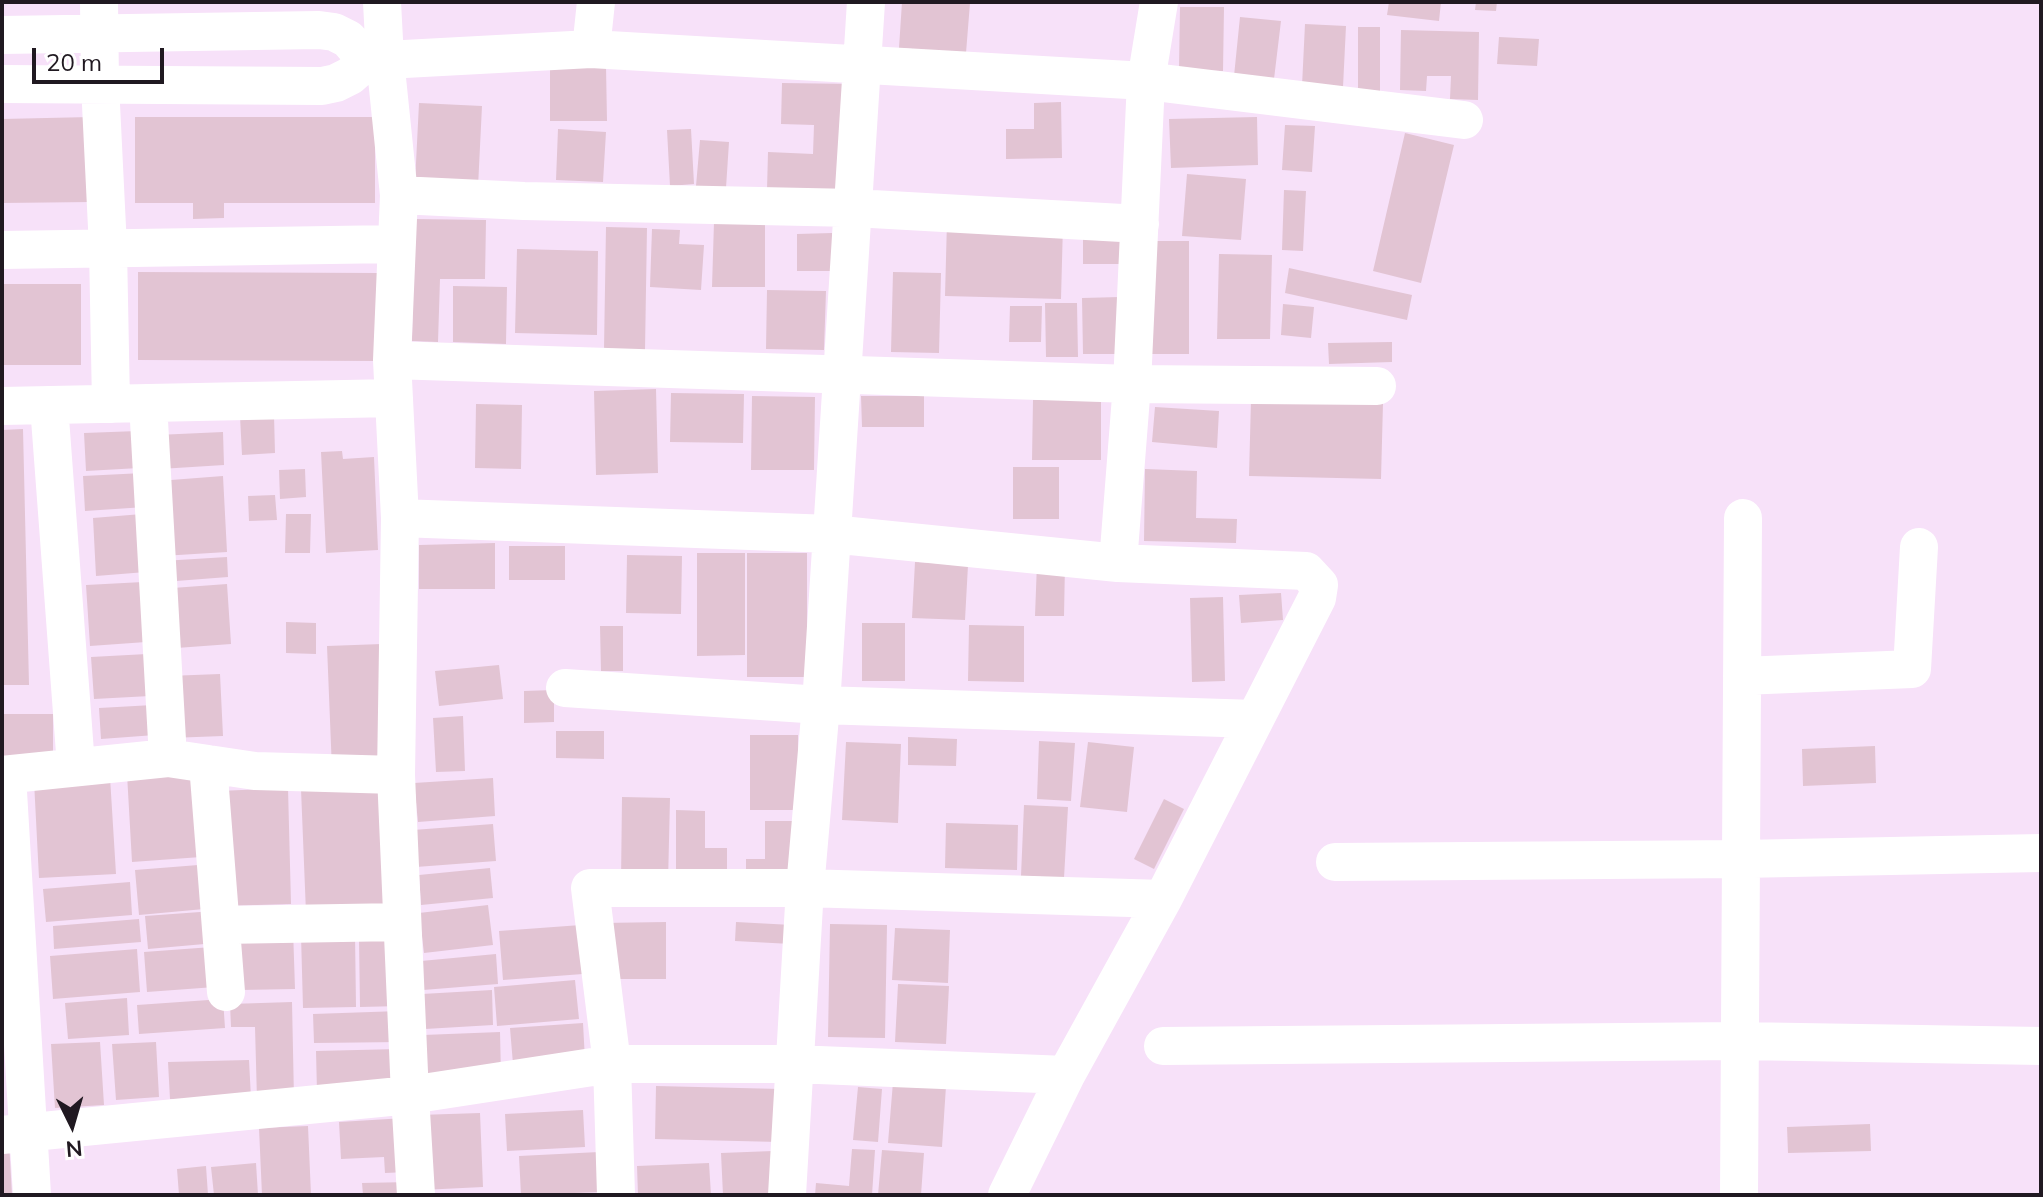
<!DOCTYPE html>
<html>
<head>
<meta charset="utf-8">
<style>
  body { margin:0 }
  #map { position:relative; width:2043px; height:1197px; overflow:hidden; background:#f7e1f9; font-family:Mulish,sans-serif }
  canvas { display:block }
  .frame { position:absolute; inset:0; border:4px solid #201921; pointer-events:none }
  .north { position:absolute; left:32px; top:1085px; width:80px; height:80px; -webkit-text-stroke:6px #fff; paint-order:stroke; rotate:175deg; font-size:22px; font-weight:700; line-height:32px; text-align:center; color:#201921 }
  .north::after { content:''; display:block; margin:auto; width:28px; height:36px; background:#201921; clip-path:polygon(50% 0,100% 100%,50% 72%,0 100%) }
  .scale { position:absolute; left:32px; top:48px; width:132px; height:36px; box-sizing:border-box; border:4px solid #201921; border-top:0; padding-left:10px; font-size:24px; line-height:28px; white-space:nowrap; color:#201921; -webkit-text-stroke:6px #fff; paint-order:stroke }
</style>
</head>
<body>
<div id="map">
<canvas width="2043" height="1197"></canvas>
<div class="frame"></div>
<div class="north">N</div>
<div class="scale">20 m</div>
</div>
<script>
const c = document.querySelector('canvas').getContext('2d');
c.lineJoin = 'round';
function fill(path, color) {
  c.fillStyle = color;
  c.fill(path, 'evenodd');
}
function poly(rows) {
  const path = new Path2D();
  for (const r of rows) {
    path.moveTo(r[0], r[1]);
    for (let i = 2; i < r.length; i += 2) path.lineTo(r[i], r[i + 1]);
  }
  return path;
}
function strokePath(path, color, width, dash) {
  c.strokeStyle = color;
  c.lineWidth = width;
  c.lineCap = dash ? 'butt' : 'round';
  c.setLineDash(dash || []);
  c.stroke(path);
}
fill(poly([
  [902,2,970,3,966,53,899,48],
  [1389,2,1441,2,1439,21,1387,15],
  [1476,2,1497,2,1496,11,1475,10],
  [1180,7,1224,7,1223,71,1179,70],
  [1240,17,1281,21,1274,79,1234,76],
  [1305,24,1346,26,1343,87,1302,86],
  [1358,27,1380,27,1380,91,1358,91],
  [1401,30,1479,32,1478,100,1450,99,1451,76,1427,76,1426,91,1400,90],
  [1499,37,1539,39,1537,66,1497,64],
  [606,66,607,121,550,121,550,67],
  [782,83,854,84,851,192,767,190,768,152,813,154,814,125,781,124],
  [1061,102,1062,158,1006,159,1006,129,1034,129,1034,103],
  [419,103,482,106,478,187,415,183],
  [91,117,92,202,2,203,2,119],
  [135,117,375,117,375,203,224,203,224,218,193,219,193,203,135,203],
  [1257,117,1258,165,1171,168,1169,119],
  [1285,125,1315,126,1312,172,1282,170],
  [558,129,606,132,603,182,556,180],
  [691,129,694,184,670,186,667,130],
  [1405,133,1454,145,1421,283,1373,271],
  [700,140,729,142,726,188,696,186],
  [1187,174,1246,179,1241,240,1182,236],
  [1284,190,1306,191,1303,251,1282,250],
  [414,219,486,220,485,279,440,279,438,342,412,341],
  [947,221,1063,224,1061,299,945,296],
  [714,222,765,223,765,287,712,287],
  [606,227,647,228,645,350,604,349],
  [652,229,680,230,679,244,704,245,701,290,650,287],
  [1083,231,1131,232,1130,264,1083,264],
  [832,233,832,271,797,271,797,234],
  [1141,241,1189,241,1189,354,1141,354],
  [517,249,598,251,597,335,515,333],
  [1219,254,1272,255,1270,339,1217,339],
  [1289,268,1412,295,1407,320,1285,293],
  [138,272,378,273,377,361,138,360],
  [893,272,941,273,939,353,891,352],
  [2,284,81,284,81,365,2,365],
  [453,286,507,287,506,344,453,342],
  [767,290,826,291,824,350,766,349],
  [1120,297,1120,354,1083,354,1082,298],
  [1045,303,1077,303,1078,357,1046,357],
  [1283,304,1314,307,1311,338,1281,335],
  [1010,306,1042,306,1041,342,1009,342],
  [1392,342,1392,362,1329,364,1328,343],
  [656,389,658,473,596,475,594,391],
  [671,393,744,394,743,443,670,442],
  [752,396,815,397,814,470,751,470],
  [861,396,924,396,924,427,862,427],
  [1033,400,1101,400,1101,460,1032,460],
  [1251,400,1383,403,1381,479,1249,476],
  [476,404,522,405,521,469,475,468],
  [1155,407,1219,411,1217,448,1152,442],
  [274,415,275,453,242,455,240,416],
  [23,429,29,685,2,685,2,592,4,592,4,568,2,568,2,430],
  [138,431,139,468,86,471,84,433],
  [223,432,224,465,160,469,157,435],
  [342,451,343,459,374,457,378,550,326,553,321,452],
  [1013,467,1059,467,1059,519,1013,519],
  [305,469,306,497,280,499,279,470],
  [1145,469,1197,471,1196,518,1237,519,1236,543,1144,541],
  [143,473,145,507,85,511,83,476],
  [223,476,227,552,162,556,158,481],
  [275,495,277,520,249,521,248,496],
  [142,514,146,572,96,576,93,518],
  [286,514,311,514,310,553,285,553],
  [495,543,495,589,419,589,419,545],
  [509,546,565,546,565,580,509,580],
  [697,553,745,553,745,655,697,656],
  [747,553,807,553,807,677,747,677],
  [627,555,682,556,681,614,626,613],
  [227,557,228,577,163,582,162,561],
  [915,562,968,565,965,620,912,618],
  [1037,563,1065,564,1064,616,1035,616],
  [143,582,146,642,90,646,86,585],
  [227,584,231,644,163,649,159,589],
  [1281,593,1283,620,1241,623,1239,595],
  [1223,597,1225,681,1192,682,1190,598],
  [286,622,316,623,316,654,286,653],
  [862,623,905,623,905,681,862,681],
  [969,625,1024,626,1024,682,968,681],
  [600,626,623,626,623,671,601,671],
  [382,644,386,768,332,770,327,646],
  [147,654,150,696,94,699,91,657],
  [499,665,503,699,439,706,435,671],
  [220,674,223,736,170,738,168,676],
  [554,690,554,722,524,723,524,691],
  [153,705,155,735,101,739,99,708],
  [2,714,53,714,53,763,2,763],
  [463,716,465,771,436,772,433,718],
  [556,731,604,731,604,759,556,758],
  [750,735,798,735,798,810,750,810],
  [908,737,957,739,956,766,908,765],
  [1039,741,1075,743,1071,801,1037,799],
  [846,742,901,744,898,823,842,820],
  [1088,742,1134,747,1127,812,1080,807],
  [1875,746,1876,783,1803,786,1802,749],
  [195,769,201,857,132,862,127,774],
  [110,777,116,874,39,878,34,781],
  [493,778,495,816,418,822,414,783],
  [388,786,392,910,306,913,301,789],
  [288,788,291,904,223,906,219,791],
  [622,797,670,798,668,883,621,882],
  [1164,799,1184,809,1154,869,1134,859],
  [1024,805,1068,807,1064,878,1021,876],
  [676,810,705,811,705,848,727,848,727,876,676,876],
  [765,821,794,821,794,876,746,877,746,859,765,859],
  [946,823,1018,825,1017,870,945,868],
  [493,824,496,861,416,867,413,830],
  [211,864,215,908,139,915,135,870],
  [490,868,493,898,421,905,419,875],
  [130,882,132,915,46,922,43,889],
  [488,905,493,945,424,953,419,913],
  [214,911,216,943,148,949,145,916],
  [139,919,141,942,54,949,53,926],
  [666,922,666,979,602,979,602,923],
  [736,922,792,925,791,944,735,941],
  [830,924,887,925,885,1038,828,1037],
  [581,925,583,974,503,980,499,931],
  [895,928,950,930,948,983,892,980],
  [293,929,295,989,240,990,239,931],
  [355,934,356,1007,303,1008,301,935],
  [400,937,401,1006,360,1007,359,938],
  [212,947,215,987,147,992,144,952],
  [137,949,140,992,53,999,50,956],
  [496,954,498,984,423,990,421,961],
  [575,980,579,1019,497,1026,494,987],
  [898,984,949,986,946,1044,895,1042],
  [492,990,493,1025,425,1029,422,994],
  [127,998,129,1035,68,1039,65,1003],
  [223,999,225,1028,139,1034,137,1005],
  [292,1002,294,1099,257,1100,255,1027,231,1027,230,1004],
  [400,1011,401,1042,314,1043,313,1014],
  [583,1023,585,1060,513,1064,510,1028],
  [500,1032,501,1076,425,1078,423,1035],
  [100,1042,104,1105,55,1108,51,1044],
  [156,1042,159,1097,116,1100,112,1044],
  [399,1049,400,1090,317,1092,316,1051],
  [249,1060,251,1098,170,1099,168,1062],
  [893,1082,946,1086,942,1147,888,1143],
  [656,1086,781,1089,779,1142,655,1139],
  [858,1087,882,1089,878,1142,853,1140],
  [583,1110,585,1147,507,1151,505,1114],
  [480,1113,483,1187,422,1190,419,1115],
  [405,1118,408,1172,385,1173,384,1157,341,1159,339,1122],
  [1870,1124,1871,1151,1788,1153,1787,1127],
  [308,1126,311,1195,262,1195,259,1128],
  [9,1141,12,1195,2,1195,2,1142],
  [852,1149,875,1150,872,1195,815,1195,816,1183,849,1186],
  [882,1150,924,1153,921,1195,878,1195],
  [773,1151,775,1195,723,1195,721,1153],
  [599,1152,601,1192,521,1195,519,1156],
  [256,1163,258,1195,214,1195,211,1167],
  [709,1163,711,1195,638,1195,637,1166],
  [206,1166,208,1195,179,1195,177,1169],
  [410,1182,410,1195,363,1195,362,1183]
]), '#e2c4d3');
strokePath(poly([
  [99,2,100,84,108,248,111,404],
  [382,2,385,59,399,195,392,360,400,518,396,775,410,1095,416,1195],
  [1159,2,1146,81,1464,120],
  [2,35,319,30,334,32,348,39,367,61],
  [591,49,596,2],
  [2,84,322,86,336,83,350,76,367,61,591,49,1146,81,1132,384,1118,563],
  [399,195,524,201,854,208,1140,224],
  [2,250,396,244],
  [392,360,1132,384,1377,386],
  [148,403,168,758],
  [49,405,76,766],
  [2,406,394,398],
  [400,518,831,534,1118,563,1306,571,1319,585,1317,598,1163,899,1066,1075,1007,1195],
  [1742,676,1912,669,1919,547],
  [565,688,821,705,1255,719],
  [208,764,226,992],
  [2,775,168,758,255,771,396,775],
  [7,775,32,1195],
  [1335,862,1741,859,2041,853],
  [221,925,402,922],
  [1163,1046,1740,1041,2041,1046],
  [2,1135,410,1095,612,1064,794,1064,1066,1075],
  [616,1195,612,1064,590,888,805,888,1163,899],
  [787,1195,805,888,821,705,866,2],
  [1739,1195,1743,518]
]), '#fff', 38);
</script>
</body>
</html>
